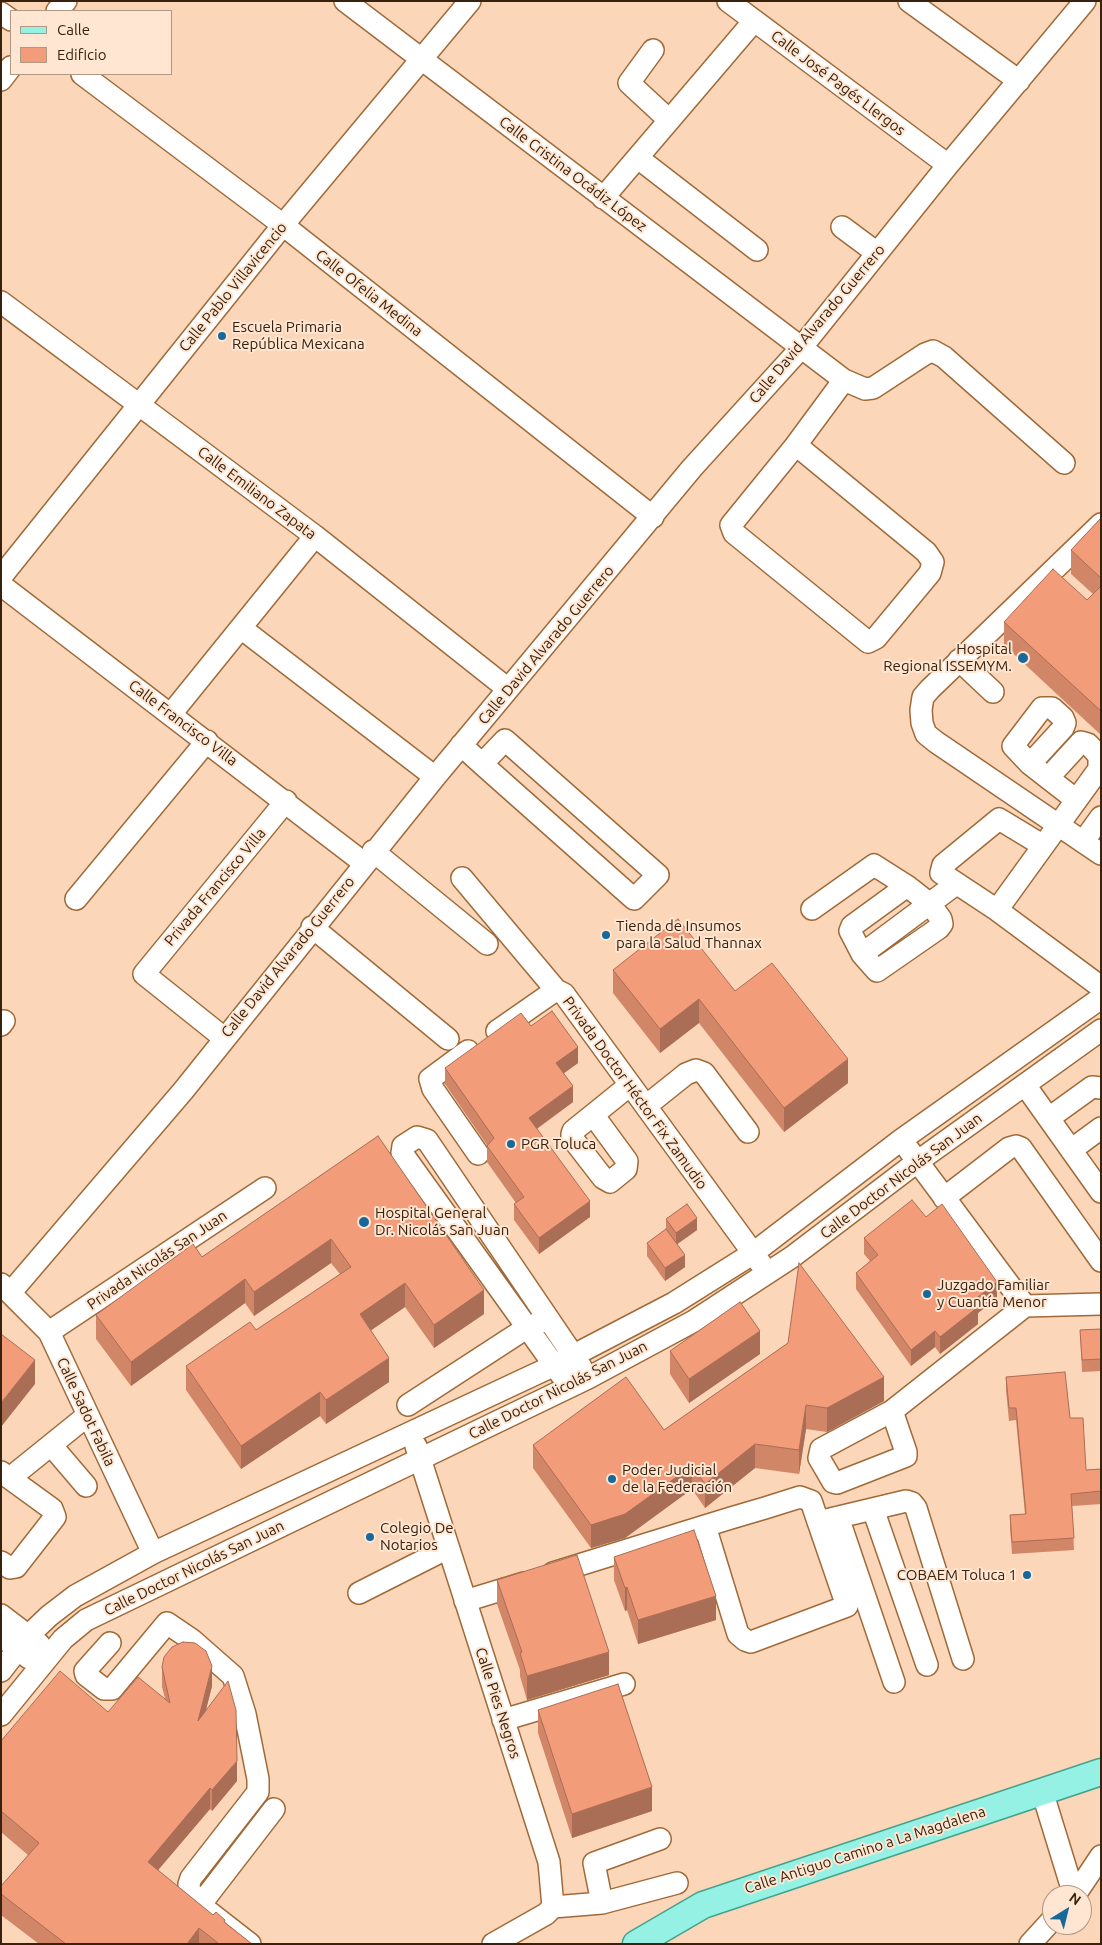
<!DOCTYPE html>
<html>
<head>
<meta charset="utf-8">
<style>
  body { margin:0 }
  #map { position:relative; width:1102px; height:1945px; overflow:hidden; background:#fbd6b8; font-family:Ubuntu,sans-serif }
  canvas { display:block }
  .frame { position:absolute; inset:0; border:2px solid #39220d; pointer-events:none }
  .legend { position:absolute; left:10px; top:10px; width:162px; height:65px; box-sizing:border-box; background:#ffe6d2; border:1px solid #b09883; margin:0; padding:6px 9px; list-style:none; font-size:15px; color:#39220d }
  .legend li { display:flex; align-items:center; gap:10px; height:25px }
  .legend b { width:25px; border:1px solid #b09883 }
  .north { position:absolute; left:1042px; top:1885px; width:50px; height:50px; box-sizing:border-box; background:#ffe6d2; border:1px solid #b09883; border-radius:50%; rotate:36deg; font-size:14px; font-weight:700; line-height:20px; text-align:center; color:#39220d }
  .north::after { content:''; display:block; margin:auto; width:18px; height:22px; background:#18689a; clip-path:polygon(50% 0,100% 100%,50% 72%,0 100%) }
</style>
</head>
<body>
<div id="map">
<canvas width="1102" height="1945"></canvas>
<div class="frame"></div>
<ul class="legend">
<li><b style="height:6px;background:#94f1e4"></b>Calle</li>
<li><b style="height:14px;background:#f39c79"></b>Edificio</li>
</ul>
<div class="north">N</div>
</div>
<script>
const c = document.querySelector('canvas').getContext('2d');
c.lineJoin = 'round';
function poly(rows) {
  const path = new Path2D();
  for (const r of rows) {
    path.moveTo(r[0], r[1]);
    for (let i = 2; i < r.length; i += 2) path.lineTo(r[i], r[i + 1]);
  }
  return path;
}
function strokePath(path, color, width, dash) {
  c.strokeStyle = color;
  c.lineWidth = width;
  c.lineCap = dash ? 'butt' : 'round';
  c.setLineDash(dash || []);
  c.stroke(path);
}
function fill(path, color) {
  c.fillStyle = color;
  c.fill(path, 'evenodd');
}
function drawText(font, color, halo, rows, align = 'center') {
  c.font = font + ' Ubuntu,sans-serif';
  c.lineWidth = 4;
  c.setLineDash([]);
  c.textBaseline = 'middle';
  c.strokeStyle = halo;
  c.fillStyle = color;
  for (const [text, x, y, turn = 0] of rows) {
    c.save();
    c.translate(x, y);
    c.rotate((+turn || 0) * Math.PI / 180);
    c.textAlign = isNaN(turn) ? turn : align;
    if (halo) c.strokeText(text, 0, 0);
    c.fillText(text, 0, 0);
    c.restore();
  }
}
const minor = poly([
  [345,1,844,380,865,389,873,388,925,354,933,351,944,357,1064,463],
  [728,1,948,165],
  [909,1,1019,81],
  [57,11,66,1],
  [1,13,11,20],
  [653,50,629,83,669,120],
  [82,74,283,225,653,517],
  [1,80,11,67],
  [638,158,757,250],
  [603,198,754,21],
  [842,227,877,253],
  [1,302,315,536,508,689],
  [796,445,926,552,933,562,930,573,876,638,868,642,734,533,731,525,796,445,844,380],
  [1101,524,930,689,923,697,921,710,922,723,926,734,936,742,1101,854],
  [1,577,283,225,470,1],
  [1,585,364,863],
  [241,628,435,777],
  [959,660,993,692],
  [171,714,315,536],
  [461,745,482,764,634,899,658,875,505,740,482,764],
  [1030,764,1063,728,1065,723,1063,718,1052,708,1042,708,1013,746,1030,764,1075,799],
  [1083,842,1101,817],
  [1042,845,999,819,943,865,941,873,997,910,1099,769,1099,756,1088,744,1081,742,1048,778],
  [373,851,487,944],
  [462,878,556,990],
  [76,899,207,741],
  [812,909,874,865,907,886,930,904,941,919,942,924,939,928,877,971,862,954,850,931,852,926,907,886],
  [997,910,1101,987],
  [312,927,448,1039],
  [862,954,956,884],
  [1,1025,4,1021],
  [497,1031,556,990,564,994,761,1264],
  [224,1038,144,974,286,801],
  [468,1051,430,1079,433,1089,478,1154],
  [1025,1085,1101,1192],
  [646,1106,686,1074,696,1070,704,1073,748,1132],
  [594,1116,627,1161,626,1169,610,1182,603,1178,572,1138,572,1134,573,1131,630,1085],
  [1049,1118,1092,1087,1101,1088],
  [909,1150,1025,1306],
  [1071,1150,1101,1128],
  [944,1198,1009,1148,1016,1146,1021,1148,1101,1261],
  [1,1284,49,1332,153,1553],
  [11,1292,183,1091,435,777,692,468,801,348,948,165,1085,1],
  [49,1332,265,1188],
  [562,1376,402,1153,403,1146,417,1137,427,1140,581,1367],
  [408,1405,528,1327,541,1322],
  [892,1411,906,1452,906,1456,837,1483,833,1482,819,1458,821,1449,892,1411,1025,1306,1101,1304],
  [51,1445,86,1486],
  [416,1446,549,1862,553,1907,546,1914,493,1944],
  [1,1472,52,1509,55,1517,16,1567,10,1568,1,1562],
  [10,1478,88,1415],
  [873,1509,927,1665],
  [838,1517,894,1682],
  [818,1522,906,1501,912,1503,916,1508,963,1659],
  [553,1573,705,1526,731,1518,765,1508,800,1497,811,1501,847,1606,751,1642,745,1640,738,1634,705,1526],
  [359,1593,448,1548],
  [465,1601,524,1583],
  [1,1615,39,1644],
  [1,1636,29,1658],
  [110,1643,85,1671,86,1675,104,1689,112,1689,167,1623,192,1640,233,1676,245,1714,258,1779,258,1792,191,1878,189,1884,189,1889,200,1905,250,1944],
  [1,1671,28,1636,49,1616,75,1596,153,1553,555,1365,674,1303,752,1254,901,1140,1101,998],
  [1,1715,63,1639,86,1620,588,1378,694,1321,792,1257,917,1162,1101,1030],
  [503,1720,624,1684],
  [1042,1791,1074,1895],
  [1075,1895,1101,1856],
  [602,1903,677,1883],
  [200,1905,274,1809],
  [553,1907,602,1903,594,1863,660,1839],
  [1030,1944,1052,1920]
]);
const major = poly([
  [636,1944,703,1905,1101,1772]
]);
strokePath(minor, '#a06a38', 24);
strokePath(major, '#45a38d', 29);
strokePath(minor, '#fff', 21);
strokePath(major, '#94f1e4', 26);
fill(poly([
  [1101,518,1101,735,1004,645,1004,622,1087,600,1093,594,1071,574,1071,550],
  [613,970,735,991,848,1083,784,1132,699,1023,660,1053,613,993],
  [531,1026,578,1063,564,1073,573,1102,537,1129,590,1217,539,1254,514,1220,514,1204,516,1203,487,1162,487,1145,445,1084,445,1068],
  [378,1136,484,1314,434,1348,405,1307,371,1330,389,1382,326,1424,320,1416,241,1469,186,1390,186,1366,256,1330,340,1274,331,1263,254,1316,245,1303,131,1386,96,1339,96,1315,202,1257],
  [926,1217,997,1298,978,1313,978,1324,940,1354,935,1347,911,1366,856,1289,856,1273,870,1261,864,1254,864,1238],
  [666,1219,697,1230,677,1244,685,1267,665,1281,647,1256,647,1243,666,1229],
  [1101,1329,1101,1371,1082,1372,1080,1330],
  [788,1343,884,1401,827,1432,806,1429,799,1474,755,1468,705,1508,692,1489,625,1538,591,1548,533,1468,533,1445,664,1430],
  [670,1351,760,1354,689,1403,670,1374],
  [1006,1377,1070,1418,1086,1470,1101,1469,1101,1504,1072,1506,1074,1550,1012,1554,1010,1527,1010,1515,1025,1514,1016,1420,1009,1421,1006,1390],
  [614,1557,716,1620,638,1644,627,1610,625,1611,614,1580],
  [497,1580,609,1675,527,1700,520,1676,520,1670,497,1604],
  [162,1667,212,1686,206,1710,237,1781,212,1811,210,1809,158,1870,213,1915,225,1922,252,1944,39,1944,1,1915,1,1886,28,1855,1,1832,1,1741,108,1712,165,1698,162,1687],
  [538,1710,652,1811,572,1838,538,1733]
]), '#d18668');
fill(poly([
  [699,999,699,1023,660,1053,660,1029],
  [578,1047,578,1063,556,1079,556,1063],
  [848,1059,848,1083,784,1132,784,1108],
  [573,1086,573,1102,529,1134,529,1118],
  [590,1201,590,1217,539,1254,539,1238],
  [697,1218,697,1230,676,1245,676,1233],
  [331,1239,331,1263,254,1316,254,1292],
  [685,1255,685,1267,665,1281,665,1268],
  [245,1279,245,1303,131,1386,131,1362],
  [997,1282,997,1298,978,1313,978,1324,940,1354,940,1337,973,1301],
  [405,1283,405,1307,360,1338,360,1314],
  [484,1290,484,1314,434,1348,434,1325],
  [760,1331,760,1354,689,1403,689,1379],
  [935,1331,935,1347,911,1366,911,1350],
  [389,1358,389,1382,326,1424,326,1400],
  [35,1360,35,1384,1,1427,1,1403],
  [884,1377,884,1401,827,1432,827,1408],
  [320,1392,320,1416,241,1469,241,1446],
  [806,1405,806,1429,799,1474,799,1450],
  [755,1444,755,1468,705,1508,705,1484],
  [692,1466,692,1489,625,1538,591,1548,591,1525],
  [627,1587,627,1610,625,1611,625,1588],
  [716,1596,716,1620,638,1644,638,1620],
  [609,1652,609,1675,527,1700,527,1676],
  [212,1666,212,1686,198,1741,198,1721],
  [237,1761,237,1781,212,1811,212,1790],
  [652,1787,652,1811,572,1838,572,1814],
  [210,1788,210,1809,148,1882,148,1862],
  [199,1928,199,1944,187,1944]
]), '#aa6d55');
const building = poly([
  [1101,518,1101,578,1071,550,1101,518],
  [1053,569,1087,600,1101,586,1101,711,1004,622,1053,569],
  [678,919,735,991,772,963,848,1059,784,1108,699,999,660,1029,613,970,678,919],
  [552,1011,578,1047,556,1063,573,1086,529,1118,590,1201,539,1238,514,1204,524,1197,487,1146,494,1138,445,1068,521,1013,531,1026,552,1011],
  [378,1136,484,1290,434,1325,405,1283,360,1314,389,1358,326,1400,320,1392,241,1446,186,1366,250,1322,256,1330,351,1267,331,1239,254,1292,245,1279,131,1362,96,1315,193,1244,202,1257,378,1136],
  [912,1200,926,1217,942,1204,997,1282,973,1301,978,1307,940,1337,935,1331,911,1350,856,1273,878,1255,864,1238,912,1200],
  [687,1204,697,1218,676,1233,666,1219,687,1204],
  [666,1229,685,1255,665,1268,647,1243,666,1229],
  [799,1263,884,1377,827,1408,806,1405,799,1450,755,1444,705,1484,692,1466,625,1514,591,1525,533,1445,626,1377,664,1430,788,1343,799,1263],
  [740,1302,760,1331,689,1379,670,1351,740,1302],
  [1101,1329,1101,1359,1082,1360,1080,1330,1101,1329],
  [1,1334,35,1360,1,1403,1,1334],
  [1065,1372,1070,1418,1083,1418,1086,1470,1101,1469,1101,1491,1071,1494,1074,1538,1012,1542,1010,1515,1026,1514,1016,1408,1009,1408,1006,1377,1065,1372],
  [694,1530,716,1596,638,1620,627,1587,625,1588,614,1557,694,1530],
  [577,1555,609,1652,527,1676,520,1653,522,1652,497,1580,577,1555],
  [183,1642,195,1643,206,1651,212,1666,198,1721,228,1681,236,1710,237,1761,212,1790,210,1788,148,1862,213,1915,216,1912,225,1920,224,1922,252,1944,217,1944,218,1943,199,1928,187,1944,66,1944,1,1894,1,1886,39,1843,1,1811,1,1741,60,1671,108,1712,138,1677,170,1703,162,1667,164,1657,172,1647,183,1642],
  [618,1684,652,1787,572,1814,538,1710,618,1684]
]);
fill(building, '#f39c79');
strokePath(building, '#aa6d55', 1);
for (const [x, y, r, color] of [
  [222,336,5,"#18689a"],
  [1023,658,6,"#18689a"],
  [606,935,5,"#18689a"],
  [511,1144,5,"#18689a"],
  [364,1222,6,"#18689a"],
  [927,1294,5,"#18689a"],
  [612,1479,5,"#18689a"],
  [370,1537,5,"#18689a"],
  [1027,1575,5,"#18689a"]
]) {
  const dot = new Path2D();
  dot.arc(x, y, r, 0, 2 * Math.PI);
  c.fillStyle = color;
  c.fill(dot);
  strokePath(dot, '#ffe6d2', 2);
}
drawText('15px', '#39220d', '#ffe6d2', [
  ["Calle José Pagés Llergos",838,83,37],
  ["Calle Cristina Ocádiz López",573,174,37],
  ["Calle Pablo Villavicencio",233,287,-51],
  ["Calle Ofelia Medina",369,293,38],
  ["Calle David Alvarado Guerrero",817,324,-50],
  ["Calle Emiliano Zapata",257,493,37],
  ["Calle David Alvarado Guerrero",546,645,-50],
  ["Calle Francisco Villa",183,723,37],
  ["Privada Francisco Villa",215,887,-50],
  ["Calle David Alvarado Guerrero",288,957,-51],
  ["Privada Doctor Héctor Fix Zamudio",635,1093,54],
  ["Calle Doctor Nicolás San Juan",901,1176,-37],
  ["Privada Nicolás San Juan",157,1260,-34],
  ["Calle Doctor Nicolás San Juan",558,1390,-27],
  ["Calle Sadot Fabila",86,1412,65],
  ["Calle Doctor Nicolás San Juan",194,1568,-26],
  ["Calle Pies Negros",498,1703,72],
  ["Calle Antiguo Camino a La Magdalena",865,1850,-18]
]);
drawText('15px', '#39220d', '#ffe6d2', [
  ["Escuela Primaria",232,327],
  ["República Mexicana",232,344],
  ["Hospital",1012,649,"right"],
  ["Regional ISSEMYM.",1012,666,"right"],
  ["Tienda de Insumos",616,926],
  ["para la Salud Thannax",616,943],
  ["PGR Toluca",521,1144],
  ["Hospital General",375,1213],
  ["Dr. Nicolás San Juan",375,1230],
  ["Juzgado Familiar",937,1285],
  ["y Cuantía Menor",937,1302],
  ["Poder Judicial",622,1470],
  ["de la Federación",622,1487],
  ["Colegio De",380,1528],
  ["Notarios",380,1545],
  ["COBAEM Toluca 1",1017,1575,"right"]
], 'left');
</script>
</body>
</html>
